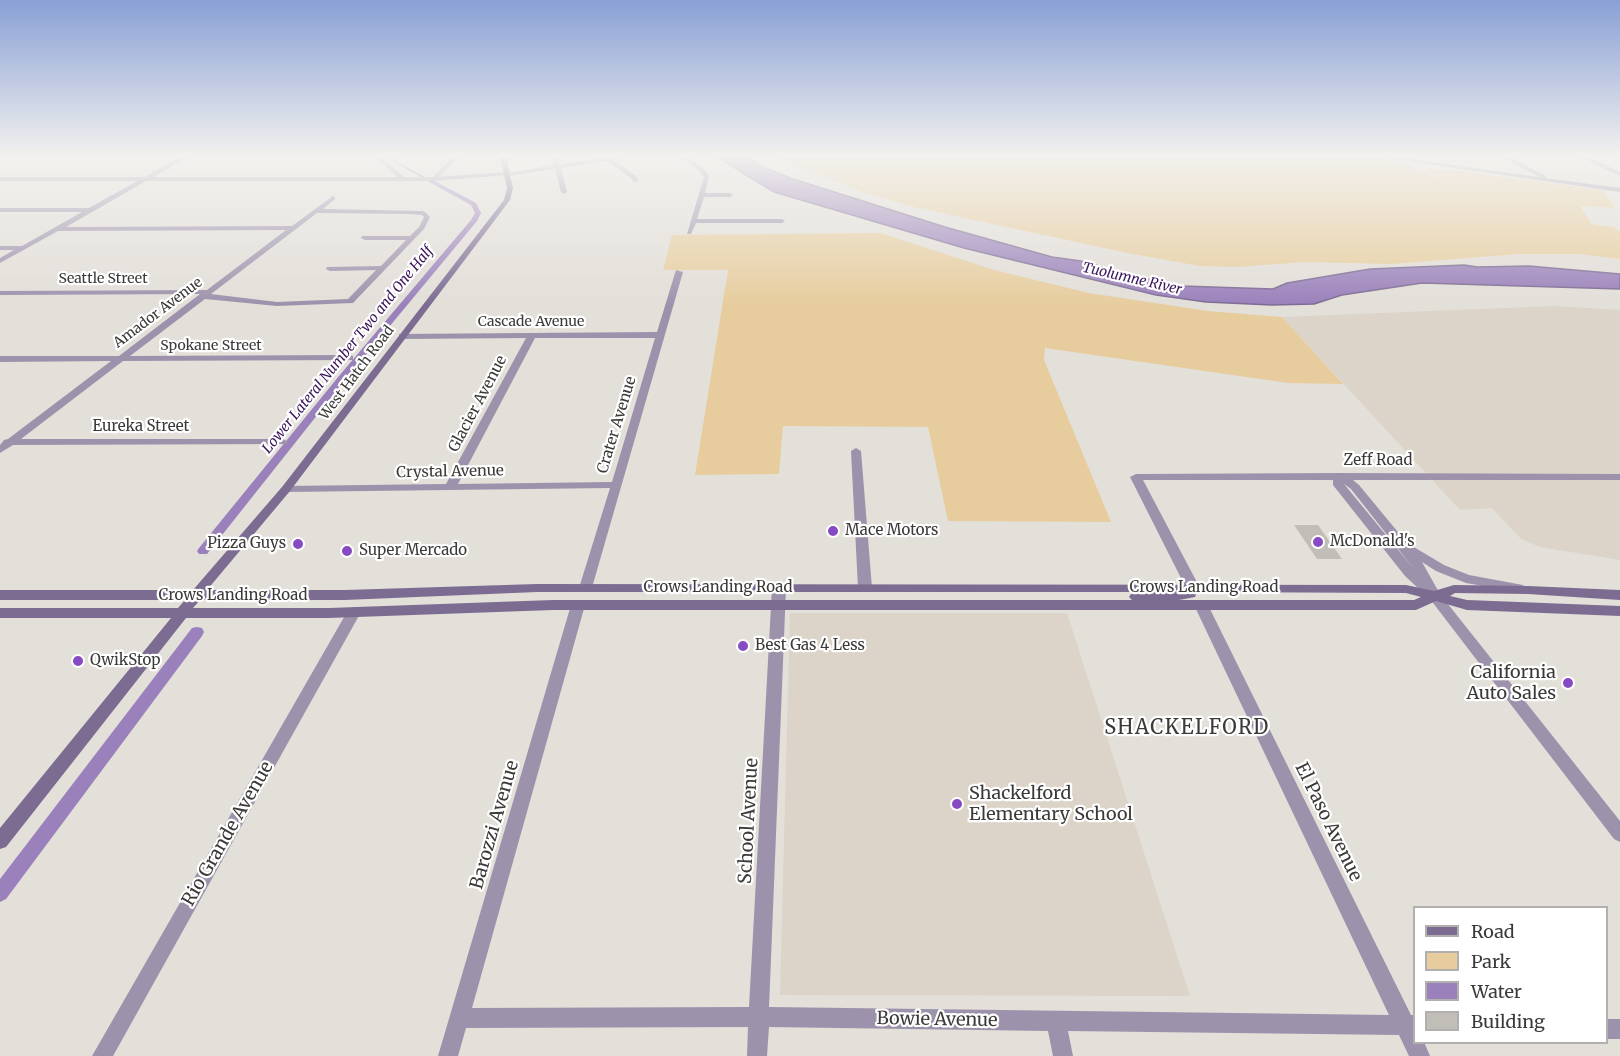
<!DOCTYPE html>
<html>
<head>
<meta charset="utf-8">
<style>
  body { margin:0 }
  #map { position:relative; width:1620px; height:1056px; overflow:hidden; background:#e3dfd9; font-family:Merriweather,serif }
  canvas { display:block }
  .legend { position:absolute; left:1413px; top:906px; width:195px; height:138px; box-sizing:border-box; background:#fff; border:2px solid #b1b0af; margin:0; padding:8px 10px; list-style:none; font-size:18px; color:#3b3a38 }
  .legend li { display:flex; align-items:center; gap:12px; height:30px }
  .legend b { width:30px; border:2px solid #b1b0af }
</style>
</head>
<body>
<div id="map">
<canvas width="1620" height="1056"></canvas>
<ul class="legend">
<li><b style="height:8px;background:#7c6c92"></b>Road</li>
<li><b style="height:16px;background:#e7cd9e"></b>Park</li>
<li><b style="height:16px;background:#9a81bb"></b>Water</li>
<li><b style="height:16px;background:#c1beb8"></b>Building</li>
</ul>
</div>
<script>
const c = document.querySelector('canvas').getContext('2d');
c.lineJoin = 'round';
function fill(path, color) {
  c.fillStyle = color;
  c.fill(path, 'evenodd');
}
function poly(rows) {
  const path = new Path2D();
  for (const r of rows) {
    path.moveTo(r[0], r[1]);
    for (let i = 2; i < r.length; i += 2) path.lineTo(r[i], r[i + 1]);
  }
  return path;
}
function strokePath(path, color, width, dash) {
  c.strokeStyle = color;
  c.lineWidth = width;
  c.lineCap = dash ? 'butt' : 'round';
  c.setLineDash(dash || []);
  c.stroke(path);
}
function drawText(font, color, halo, rows, align = 'center') {
  c.font = font + ' Merriweather,serif';
  c.lineWidth = 4.5;
  c.setLineDash([]);
  c.textBaseline = 'middle';
  c.strokeStyle = halo;
  c.fillStyle = color;
  for (const [text, x, y, turn = 0] of rows) {
    c.save();
    c.translate(x, y);
    c.rotate((+turn || 0) * Math.PI / 180);
    c.textAlign = isNaN(turn) ? turn : align;
    if (halo) c.strokeText(text, 0, 0);
    c.fillText(text, 0, 0);
    c.restore();
  }
}
fill(poly([
  [1555,306,1620,310,1620,560,1540,547,1521,539,1492,508,1460,510,1282,317],
  [790,613,1067,613,1190,996,780,995]
]), '#dcd4c8');
fill(poly([
  [776,157,1373,157,1403,162,1435,178,1427,169,1455,170,1600,190,1604,192,1615,208,1580,206,1592,224,1617,228,1615,229,1620,231,1620,259,1579,254,1519,254,1392,264,1305,262,1237,267,1200,266,1127,253,914,207,862,192],
  [881,233,994,270,1089,293,1208,311,1282,317,1343,384,1288,383,1045,348,1044,360,1111,522,948,521,928,427,783,426,779,474,695,475,728,270,663,270,672,235]
]), '#e7cd9e');
const water = poly([
  [717,157,748,157,763,167,790,178,945,227,1052,257,1088,262,1114,272,1182,286,1273,289,1287,283,1370,269,1464,265,1478,267,1529,266,1620,274,1620,289,1422,283,1342,295,1314,304,1272,305,1206,302,1156,295,964,248,774,192,717,157]
]);
fill(water, '#9a81bb');
strokePath(water, '#7e6c94', 1.5);
strokePath(poly([
  [387,157,423,177]
]), '#7e6c94', 2);
fill(poly([
  [429,180,433,180,476,203,481,213,477,221,345,380,207,554,199,554,197,551,199,548,339,376,471,220,475,213,471,205,429,182,429,180],
  [197,627,202,628,204,632,202,636,6,899,0,902,0,879,192,628,197,627]
]), '#9a81bb');
fill(poly([
  [1294,525,1318,525,1342,559,1317,559]
]), '#c1beb8');
fill(poly([
  [180,157,188,157,66,227,292,226,333,196,335,197,335,199,323,209,424,211,430,217,424,229,353,303,277,306,205,299,130,356,350,355,353,356,353,360,123,361,21,439,283,439,288,442,287,444,13,445,0,453,0,445,4,440,8,439,111,361,0,362,0,356,119,356,200,294,0,295,0,291,207,290,286,230,58,231,0,263,0,258,14,250,0,250,0,246,22,246,82,212,0,212,0,208,89,208,180,157],
  [317,213,409,214,422,215,424,217,419,227,410,236,362,236,361,238,365,240,406,240,381,266,327,267,326,269,330,271,376,270,348,299,277,302,211,294,317,213],
  [375,157,382,157,405,178,405,180,401,180,375,157],
  [452,157,459,157,436,180,432,180,432,178,452,157],
  [552,157,558,157,560,164,608,157,625,157,613,160,636,176,639,181,634,182,631,178,607,161,561,168,567,192,564,194,561,192,555,169,507,176,504,174,554,165,552,157],
  [678,157,686,157,702,167,709,176,705,193,730,193,733,195,730,197,704,197,697,219,782,219,785,221,782,223,696,223,691,234,687,234,704,177,698,169,678,157],
  [1379,157,1397,157,1539,177,1502,157,1510,157,1546,176,1546,178,1620,188,1620,192,1379,157],
  [676,270,683,272,591,591,586,592,581,591,579,588,610,488,286,492,280,489,286,486,446,484,526,338,402,339,399,338,399,334,657,332,676,270],
  [535,338,655,338,612,482,458,484,535,338],
  [856,448,861,451,872,588,870,591,865,592,860,591,858,588,851,451,856,448],
  [1340,473,1620,474,1620,480,1353,480,1359,485,1407,543,1444,565,1469,575,1523,585,1525,588,1523,591,1518,592,1466,583,1436,571,1422,562,1440,594,1620,821,1620,842,1614,839,1430,599,1405,576,1333,485,1333,480,1143,480,1200,588,1198,591,1193,592,1188,591,1186,588,1130,477,1136,474,1340,473],
  [1344,484,1351,489,1414,569,1344,484],
  [779,584,784,585,786,588,769,1007,1389,1015,1194,605,1196,602,1201,600,1206,602,1208,605,1411,1015,1414,1015,1414,1042,1424,1042,1430,1056,1409,1056,1399,1035,1068,1031,1073,1056,1053,1056,1048,1031,769,1027,767,1056,747,1056,748,1027,466,1028,458,1056,438,1056,571,605,573,602,578,600,583,602,585,605,472,1008,749,1007,772,588,774,585,779,584],
  [354,607,359,609,361,612,113,1056,92,1056,347,612,349,609,354,607],
  [1606,1019,1620,1019,1620,1039,1606,1039,1606,1019]
]), '#9d92ac');
fill(poly([
  [1579,157,1588,157,1620,172,1620,176,1579,157],
  [507,172,509,175,434,181,0,181,0,177,434,177,507,172]
]), '#9d92ac');
fill(poly([
  [500,157,506,157,513,188,510,200,290,491,207,590,345,590,537,584,1406,585,1434,591,1454,585,1528,586,1620,590,1620,600,1528,594,1455,593,1450,596,1467,600,1620,606,1620,616,1467,610,1436,601,1416,610,553,610,329,618,186,618,6,847,0,849,0,828,171,618,0,618,0,608,178,608,185,600,0,600,0,590,193,590,282,487,504,200,507,188,500,157],
  [537,592,1137,592,1131,594,1129,597,1132,600,553,600,329,608,193,608,200,600,345,600,537,592],
  [1197,592,1406,593,1421,597,1414,600,1179,600,1195,597,1197,592]
]), '#7c6c92');
const sky = c.createLinearGradient(0, 0, 0, 305);
sky.addColorStop(0, '#89a0d6');
sky.addColorStop(0.51, '#f2f1ee');
sky.addColorStop(1, '#f2f1ee00');
c.fillStyle = sky;
c.fillRect(0, 0, 1620, 305);
for (const [x, y, r, color] of [
  [833,531,6,"#864bc2"],
  [1318,542,6,"#864bc2"],
  [298,544,6,"#864bc2"],
  [347,551,6,"#864bc2"],
  [743,646,6,"#864bc2"],
  [78,661,6,"#864bc2"],
  [1568,683,6,"#864bc2"],
  [957,804,6,"#864bc2"]
]) {
  const dot = new Path2D();
  dot.arc(x, y, r, 0, 2 * Math.PI);
  c.fillStyle = color;
  c.fill(dot);
  strokePath(dot, '#fff', 2);
}
drawText('14px', '#3b3a38', '#fff', [
  ["Seattle Street",103,279],
  ["Amador Avenue",158,313,-37],
  ["Cascade Avenue",531,322],
  ["Spokane Street",211,346],
  ["West Hatch Road",357,373,-53]
]);
drawText('italic 14px', '#3a155b', '#fff', [
  ["Tuolumne River",1132,279,13],
  ["Lower Lateral Number Two and One Half",348,350,-51]
]);
drawText('15px', '#3b3a38', '#fff', [
  ["Glacier Avenue",478,404,-62],
  ["Crater Avenue",617,425,-73],
  ["Eureka Street",141,427],
  ["Zeff Road",1378,461],
  ["Crystal Avenue",450,472,-1],
  ["Crows Landing Road",718,588],
  ["Crows Landing Road",1204,588],
  ["Crows Landing Road",233,596]
]);
drawText('15px', '#3b3a38', '#fff', [
  ["Mace Motors",845,531],
  ["McDonald's",1330,542],
  ["Pizza Guys",286,544,"right"],
  ["Super Mercado",359,551],
  ["Best Gas 4 Less",755,646],
  ["QwikStop",90,661]
], 'left');
drawText('18px', '#3b3a38', '#fff', [
  ["California",1556,673],
  ["Auto Sales",1556,694],
  ["Shackelford",969,794,"left"],
  ["Elementary School",969,815,"left"]
], 'right');
drawText('18px', '#3b3a38', '#fff', [
  ["School Avenue",749,821,-87],
  ["El Paso Avenue",1328,822,64],
  ["Barozzi Avenue",495,825,-74],
  ["Rio Grande Avenue",228,834,-60],
  ["Bowie Avenue",937,1020,1]
]);
c.letterSpacing = '1.5px';
drawText('20px', '#3b3a38', '#fff', [
  ["SHACKELFORD",1187,728]
]);
c.letterSpacing = '0px';
</script>
</body>
</html>
